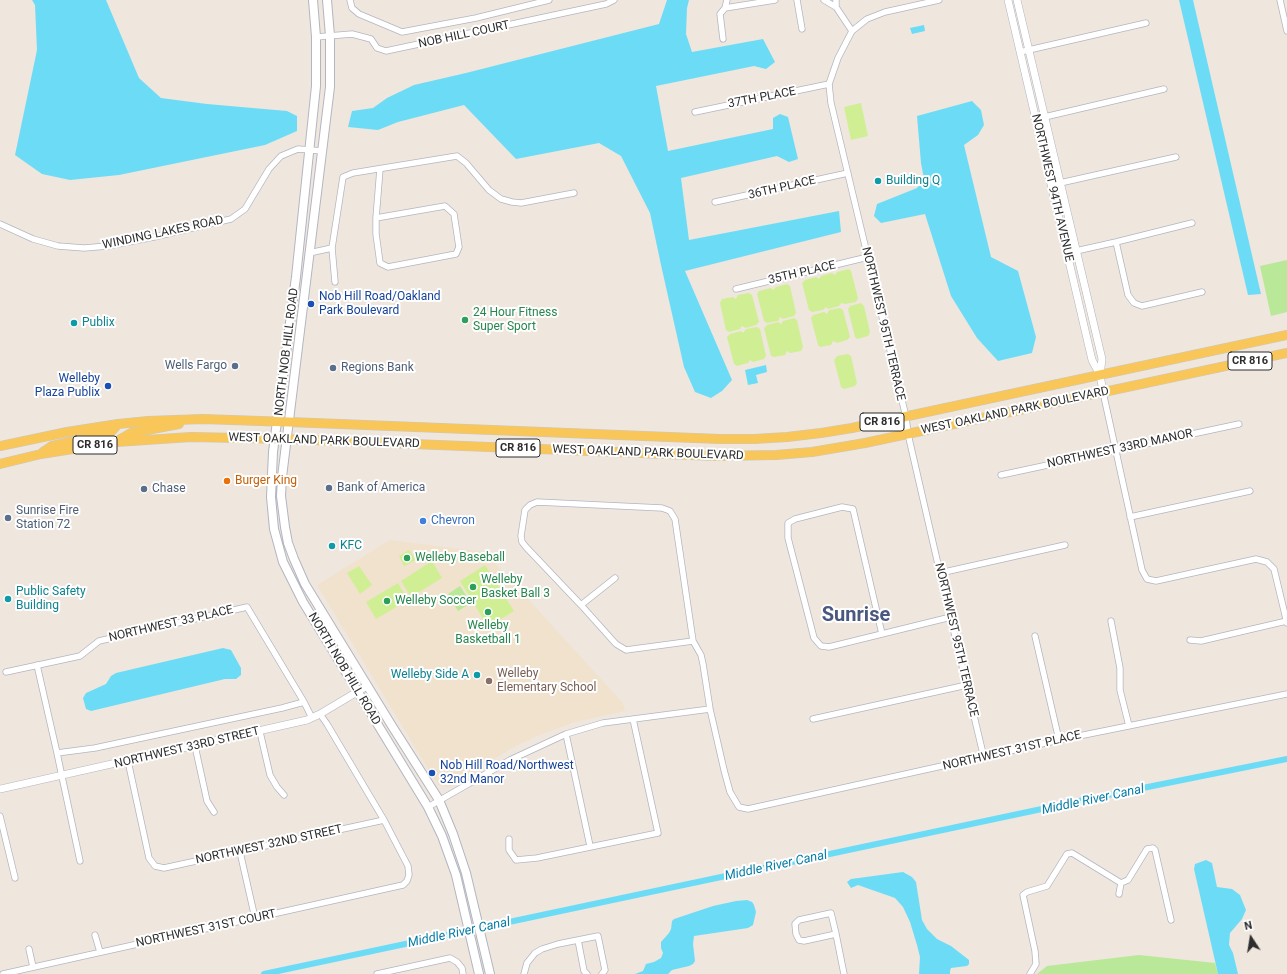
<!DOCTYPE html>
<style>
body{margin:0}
#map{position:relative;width:1287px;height:974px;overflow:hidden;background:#efe6de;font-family:Roboto,sans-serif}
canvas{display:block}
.north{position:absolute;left:1231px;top:918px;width:40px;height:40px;-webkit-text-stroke:3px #fff;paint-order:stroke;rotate:348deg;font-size:11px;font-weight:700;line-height:16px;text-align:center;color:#2d2d2d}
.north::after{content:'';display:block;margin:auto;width:14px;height:18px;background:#2d2d2d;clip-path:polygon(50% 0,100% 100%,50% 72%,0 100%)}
</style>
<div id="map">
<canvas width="1287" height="974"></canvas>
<div class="north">N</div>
</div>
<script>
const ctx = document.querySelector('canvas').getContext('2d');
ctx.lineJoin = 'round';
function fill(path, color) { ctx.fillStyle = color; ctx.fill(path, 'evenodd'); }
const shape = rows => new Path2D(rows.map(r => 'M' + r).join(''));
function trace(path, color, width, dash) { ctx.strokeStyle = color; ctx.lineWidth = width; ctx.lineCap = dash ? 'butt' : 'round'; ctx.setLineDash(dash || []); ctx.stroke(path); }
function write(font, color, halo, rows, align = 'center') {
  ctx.font = font + ' Roboto,sans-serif'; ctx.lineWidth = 4; ctx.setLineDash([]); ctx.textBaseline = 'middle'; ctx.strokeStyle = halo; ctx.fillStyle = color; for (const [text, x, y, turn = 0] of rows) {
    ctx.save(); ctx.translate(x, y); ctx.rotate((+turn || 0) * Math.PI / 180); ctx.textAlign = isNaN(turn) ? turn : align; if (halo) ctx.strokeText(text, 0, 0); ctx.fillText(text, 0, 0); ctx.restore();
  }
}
fill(shape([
 [390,540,485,552,623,703,625,711,575,722,537,736,512,748,448,787,438,785,317,585]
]), '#f1e2cd');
fill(shape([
 [1287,260,1287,312,1271,316,1260,266],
 [460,586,471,603,458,611,448,594],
 [1139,955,1215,963,1218,974,1037,974,1047,966]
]), '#b9e898');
fill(shape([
 [861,103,868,136,851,140,844,107],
 [849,269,851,271,858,298,856,302,845,304,841,303,839,306,828,309,826,307,823,310,812,312,809,310,802,283,805,280,816,277,819,279,821,276,832,273,835,275,837,272],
 [787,284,790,286,796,313,794,316,783,319,780,317,778,321,767,323,764,321,757,294,759,291,771,288,773,290,776,287],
 [749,293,752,295,759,322,756,325,746,328,742,326,740,329,729,332,726,330,720,303,722,299,733,297,736,299,738,295],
 [861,303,864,306,870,332,868,336,857,339,855,337,848,309,850,306],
 [840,308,843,310,850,337,847,340,837,343,833,341,831,345,820,347,818,345,811,318,813,315,824,312,827,314,829,310],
 [794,318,797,320,803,347,801,351,790,353,787,351,785,355,774,357,771,356,764,328,767,325,778,322,781,324,783,321],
 [757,327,760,329,766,356,764,359,753,362,750,360,748,363,737,366,734,364,727,337,730,334,741,331,743,333,746,329],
 [848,354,851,356,857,383,855,386,844,389,841,387,834,360,837,356],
 [409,550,416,560,404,566,399,556],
 [432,561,442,578,411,597,401,581],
 [485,565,514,611,488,627,460,581],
 [359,566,372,585,360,594,347,573],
 [398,583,408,600,376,619,366,602]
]), '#d0ef94');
fill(shape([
 [32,0,106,0,139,78,161,98,207,104,287,111,297,116,297,131,265,145,119,175,70,180,42,174,15,155,37,50,35,5],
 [667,0,689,0,687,8,686,34,692,52,763,39,775,62,766,69,754,66,656,86,668,151,773,129,773,118,780,114,788,117,798,159,789,162,777,156,681,178,689,240,839,211,841,232,685,271,732,380,722,391,711,398,695,392,684,367,661,265,650,213,621,156,599,143,516,159,464,105,398,122,378,130,348,127,352,111,373,108,387,98,414,85,466,73,659,24],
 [1179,0,1193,0,1261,294,1248,295],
 [924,25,925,31,912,34,910,28],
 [972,101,981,110,984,125,978,135,964,145,991,257,1018,271,1036,337,1032,353,998,361,977,338,951,296,925,214,881,223,874,216,877,204,917,188,924,179,921,163,917,116],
 [766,365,767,372,756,375,758,383,748,385,745,370],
 [223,648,231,650,241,668,241,675,236,679,225,679,91,711,86,709,83,698,86,693,106,684,111,676,116,673],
 [1206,860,1212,863,1217,887,1232,889,1240,895,1246,910,1242,919,1230,933,1229,945,1233,953,1238,974,1218,974,1194,869,1195,864],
 [903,872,912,877,916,882,922,920,927,929,937,939,951,946,969,960,969,964,967,966,951,968,950,971,950,974,919,974,920,957,917,945,910,922,903,907,895,898,858,885,851,888,847,882,851,879],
 [747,900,752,902,754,905,756,912,753,925,748,928,694,936,693,944,695,961,693,964,689,966,672,970,668,974,635,974,643,971,646,964,654,962,661,958,663,953,661,948,661,942,669,933,671,929,672,921,674,919,713,906,736,901]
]), '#6cdcf6');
trace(shape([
 [264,974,1103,796,1287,759]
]), '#6cdcf6', 6);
const minor = shape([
 [350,0,352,8,359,14,402,32,476,18,549,0],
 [797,0,802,29],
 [824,0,836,7],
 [836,0,836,7,852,31],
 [939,0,885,12,867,19,852,31,838,58,829,84,831,103,906,417,908,434,940,573,984,758],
 [1280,0,1287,31],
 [725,8,775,0],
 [316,37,352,34,371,39,377,48,386,51,592,7,606,4,614,0],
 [723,39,720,14,725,8,727,0],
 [1020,52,1146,23],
 [695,112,829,84],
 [1036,119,1164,89],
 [1051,185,1176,157],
 [715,202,848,173],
 [376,218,445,206,454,214,459,247,456,254,388,267,380,263,376,234,376,218,380,169],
 [0,224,33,239,58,246,84,248,108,246,154,237,231,219,245,209,269,169,281,156,298,149,323,151],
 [1116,242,1128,295,1134,303,1142,306,1202,292],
 [309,253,332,248],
 [1067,253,1116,242,1192,223],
 [335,282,332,248,343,177,353,173,457,156,466,163,489,190,501,199,512,202,521,203,574,193],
 [736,289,868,257],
 [1103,392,1142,570,1147,579,1156,581,1256,559,1267,562,1274,569,1287,623],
 [1001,475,1239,424],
 [1130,517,1250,491],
 [940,573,1065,545],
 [581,605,615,578],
 [1111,621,1120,668,1120,690,1129,726],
 [882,634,853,509,842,507,795,519,788,523,788,538,814,638,821,646,829,647,951,617],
 [1035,636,1059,740],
 [1190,640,1201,641,1287,621],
 [693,641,626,650,616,644,581,605,526,547,522,542,521,536,525,510,530,505,537,502,662,508,670,511,675,519,693,641,701,655,703,664,710,709,724,770,730,792,739,807,748,809,1059,740,1287,694],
 [37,665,57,753,80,861],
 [6,672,80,656,99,641,247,607,304,702,312,718],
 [813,719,967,685],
 [260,732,270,775,277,787,284,795],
 [566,734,590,846],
 [195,746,207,801,214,812],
 [57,753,95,748,282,708,304,702],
 [128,761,149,858,155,866,164,868,384,820],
 [428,807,510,760,566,734,603,723,710,709],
 [0,816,15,878],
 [509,839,509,850,516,860,537,858,658,833,633,719],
 [240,852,255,918],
 [1119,894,1121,883],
 [836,934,804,941,799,940,796,934,795,924,799,920,831,913,836,934,844,974],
 [95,935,100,952],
 [578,940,584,971,587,974],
 [29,949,33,967],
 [3,974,403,885,407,881,409,875,408,866,384,820,327,724,320,714],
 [377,974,450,958,457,962,462,968,463,974],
 [524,974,527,963,535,953,542,949,558,944,598,936,605,970,602,974],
 [1030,974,1036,964,1035,951,1023,895,1027,892,1047,886,1067,854,1072,853,1121,883,1128,880,1147,849,1153,848,1155,850,1171,920]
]);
const tertiary = shape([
 [1008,0,1092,360,1100,375],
 [1017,0,1102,359,1100,375,1103,392],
 [0,789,307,720,320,714,367,686]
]);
const secondary = shape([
 [313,0,316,37,316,86,296,277,273,452,271,497,274,529,283,562,303,602,428,807,442,836,456,875,479,974],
 [327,0,330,36,330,87,282,477,281,496,285,527,288,543,294,559,305,584,392,726,439,800,453,834,466,873,490,974]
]);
const primary = shape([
 [119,440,131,433,179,424],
 [0,446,67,432,118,424,148,421,203,419,289,422,720,439,754,439,787,437,821,433,852,428,1287,335],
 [43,452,52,446,110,433,118,424],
 [0,464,41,454,116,442,191,437,287,439,716,456,776,455,812,452,865,443,1287,353]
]);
trace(minor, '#b2b6c1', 7);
trace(tertiary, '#b2b6c1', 8);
trace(secondary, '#b2b6c1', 10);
trace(primary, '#c8c8c8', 10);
trace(minor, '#fff', 5.5);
trace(tertiary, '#fff', 7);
trace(secondary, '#fff', 8);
trace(primary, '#f9c759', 9);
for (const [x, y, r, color] of [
 [878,181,4,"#0f9aa8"],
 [311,304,4,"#1a4fb4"],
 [465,320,4,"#2e9e5b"],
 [74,323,4,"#0f9aa8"],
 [235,366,4,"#5c6f8a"],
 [333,368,4,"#5c6f8a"],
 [108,386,4,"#1a4fb4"],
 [227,481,4,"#e8710a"],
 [329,488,4,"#5c6f8a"],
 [144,489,4,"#5c6f8a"],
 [8,518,4,"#5c6f8a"],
 [423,521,4,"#3f7fe0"],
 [332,546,4,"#0f9aa8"],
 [407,558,4,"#2e9e5b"],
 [473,587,4,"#2e9e5b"],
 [8,599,4,"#0f9aa8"],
 [387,601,4,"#2e9e5b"],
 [488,612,4,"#2e9e5b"],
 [477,675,4,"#0f9aa8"],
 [489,681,4,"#8d6e63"],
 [432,773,4,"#1a4fb4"]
]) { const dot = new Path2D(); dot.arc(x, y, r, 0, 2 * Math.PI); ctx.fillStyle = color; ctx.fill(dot); trace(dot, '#fff', 1.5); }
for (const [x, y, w] of [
 [1250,361,44],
 [882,422,44],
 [95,445,44],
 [518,448,44]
]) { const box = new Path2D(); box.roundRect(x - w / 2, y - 9, w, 18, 3); ctx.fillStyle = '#fff'; ctx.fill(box); trace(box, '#2d2d2d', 1); }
write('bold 11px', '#2d2d2d', null, [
 ["CR 816",1250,361],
 ["CR 816",882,422],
 ["CR 816",95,445],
 ["CR 816",518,448]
]);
write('12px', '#2d2d2d', '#fff', [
 ["NOB HILL COURT",464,35,-12],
 ["37TH PLACE",762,98,-11],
 ["36TH PLACE",782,188,-13],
 ["NORTHWEST 94TH AVENUE",1052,188,77],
 ["WINDING LAKES ROAD",163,233,-12],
 ["35TH PLACE",802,273,-13],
 ["NORTHWEST 95TH TERRACE",883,324,77],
 ["NORTH NOB HILL ROAD",287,352,-83],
 ["WEST OAKLAND PARK BOULEVARD",1015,411,-12],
 ["WEST OAKLAND PARK BOULEVARD",324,441,2],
 ["NORTHWEST 33RD MANOR",1120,449,-12],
 ["WEST OAKLAND PARK BOULEVARD",648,453,2],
 ["NORTHWEST 33 PLACE",171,624,-13],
 ["NORTHWEST 95TH TERRACE",956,640,77],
 ["NORTH NOB HILL ROAD",344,669,59],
 ["NORTHWEST 33RD STREET",187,748,-13],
 ["NORTHWEST 31ST PLACE",1012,751,-13],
 ["NORTHWEST 32ND STREET",269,845,-12],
 ["NORTHWEST 31ST COURT",206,929,-12]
]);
write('12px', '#0d838f', '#fff', [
 ["Building Q",886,181],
 ["Publix",82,323],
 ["KFC",340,546],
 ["Public Safety",16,592],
 ["Building",16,606],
 ["Welleby Side A",469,675,"right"]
], 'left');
write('12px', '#164399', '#fff', [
 ["Nob Hill Road/Oakland",319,297],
 ["Park Boulevard",319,311],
 ["Welleby",100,379,"right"],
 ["Plaza Publix",100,393,"right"],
 ["Nob Hill Road/Northwest",440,766],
 ["32nd Manor",440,780]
], 'left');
write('12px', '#27864d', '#fff', [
 ["24 Hour Fitness",473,313],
 ["Super Sport",473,327],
 ["Welleby Baseball",415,558],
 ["Welleby",481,580],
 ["Basket Ball 3",481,594],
 ["Welleby Soccer",395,601],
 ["Welleby",488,626,"center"],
 ["Basketball 1",488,640,"center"]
], 'left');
write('12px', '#4e5e75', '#fff', [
 ["Wells Fargo",227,366,"right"],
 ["Regions Bank",341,368],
 ["Bank of America",337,488],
 ["Chase",152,489],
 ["Sunrise Fire",16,511],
 ["Station 72",16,525]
], 'left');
write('12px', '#c56008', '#fff', [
 ["Burger King",235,481]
], 'left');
write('12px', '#366cbe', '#fff', [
 ["Chevron",431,521]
], 'left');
write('12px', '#785e54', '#fff', [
 ["Welleby",497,674],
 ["Elementary School",497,688]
], 'left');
write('italic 13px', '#067ca7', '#fff', [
 ["Middle River Canal",1093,800,-12],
 ["Middle River Canal",776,866,-12],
 ["Middle River Canal",459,933,-12]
]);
write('bold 20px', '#4a5881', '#fff', [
 ["Sunrise",856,616]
]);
</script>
